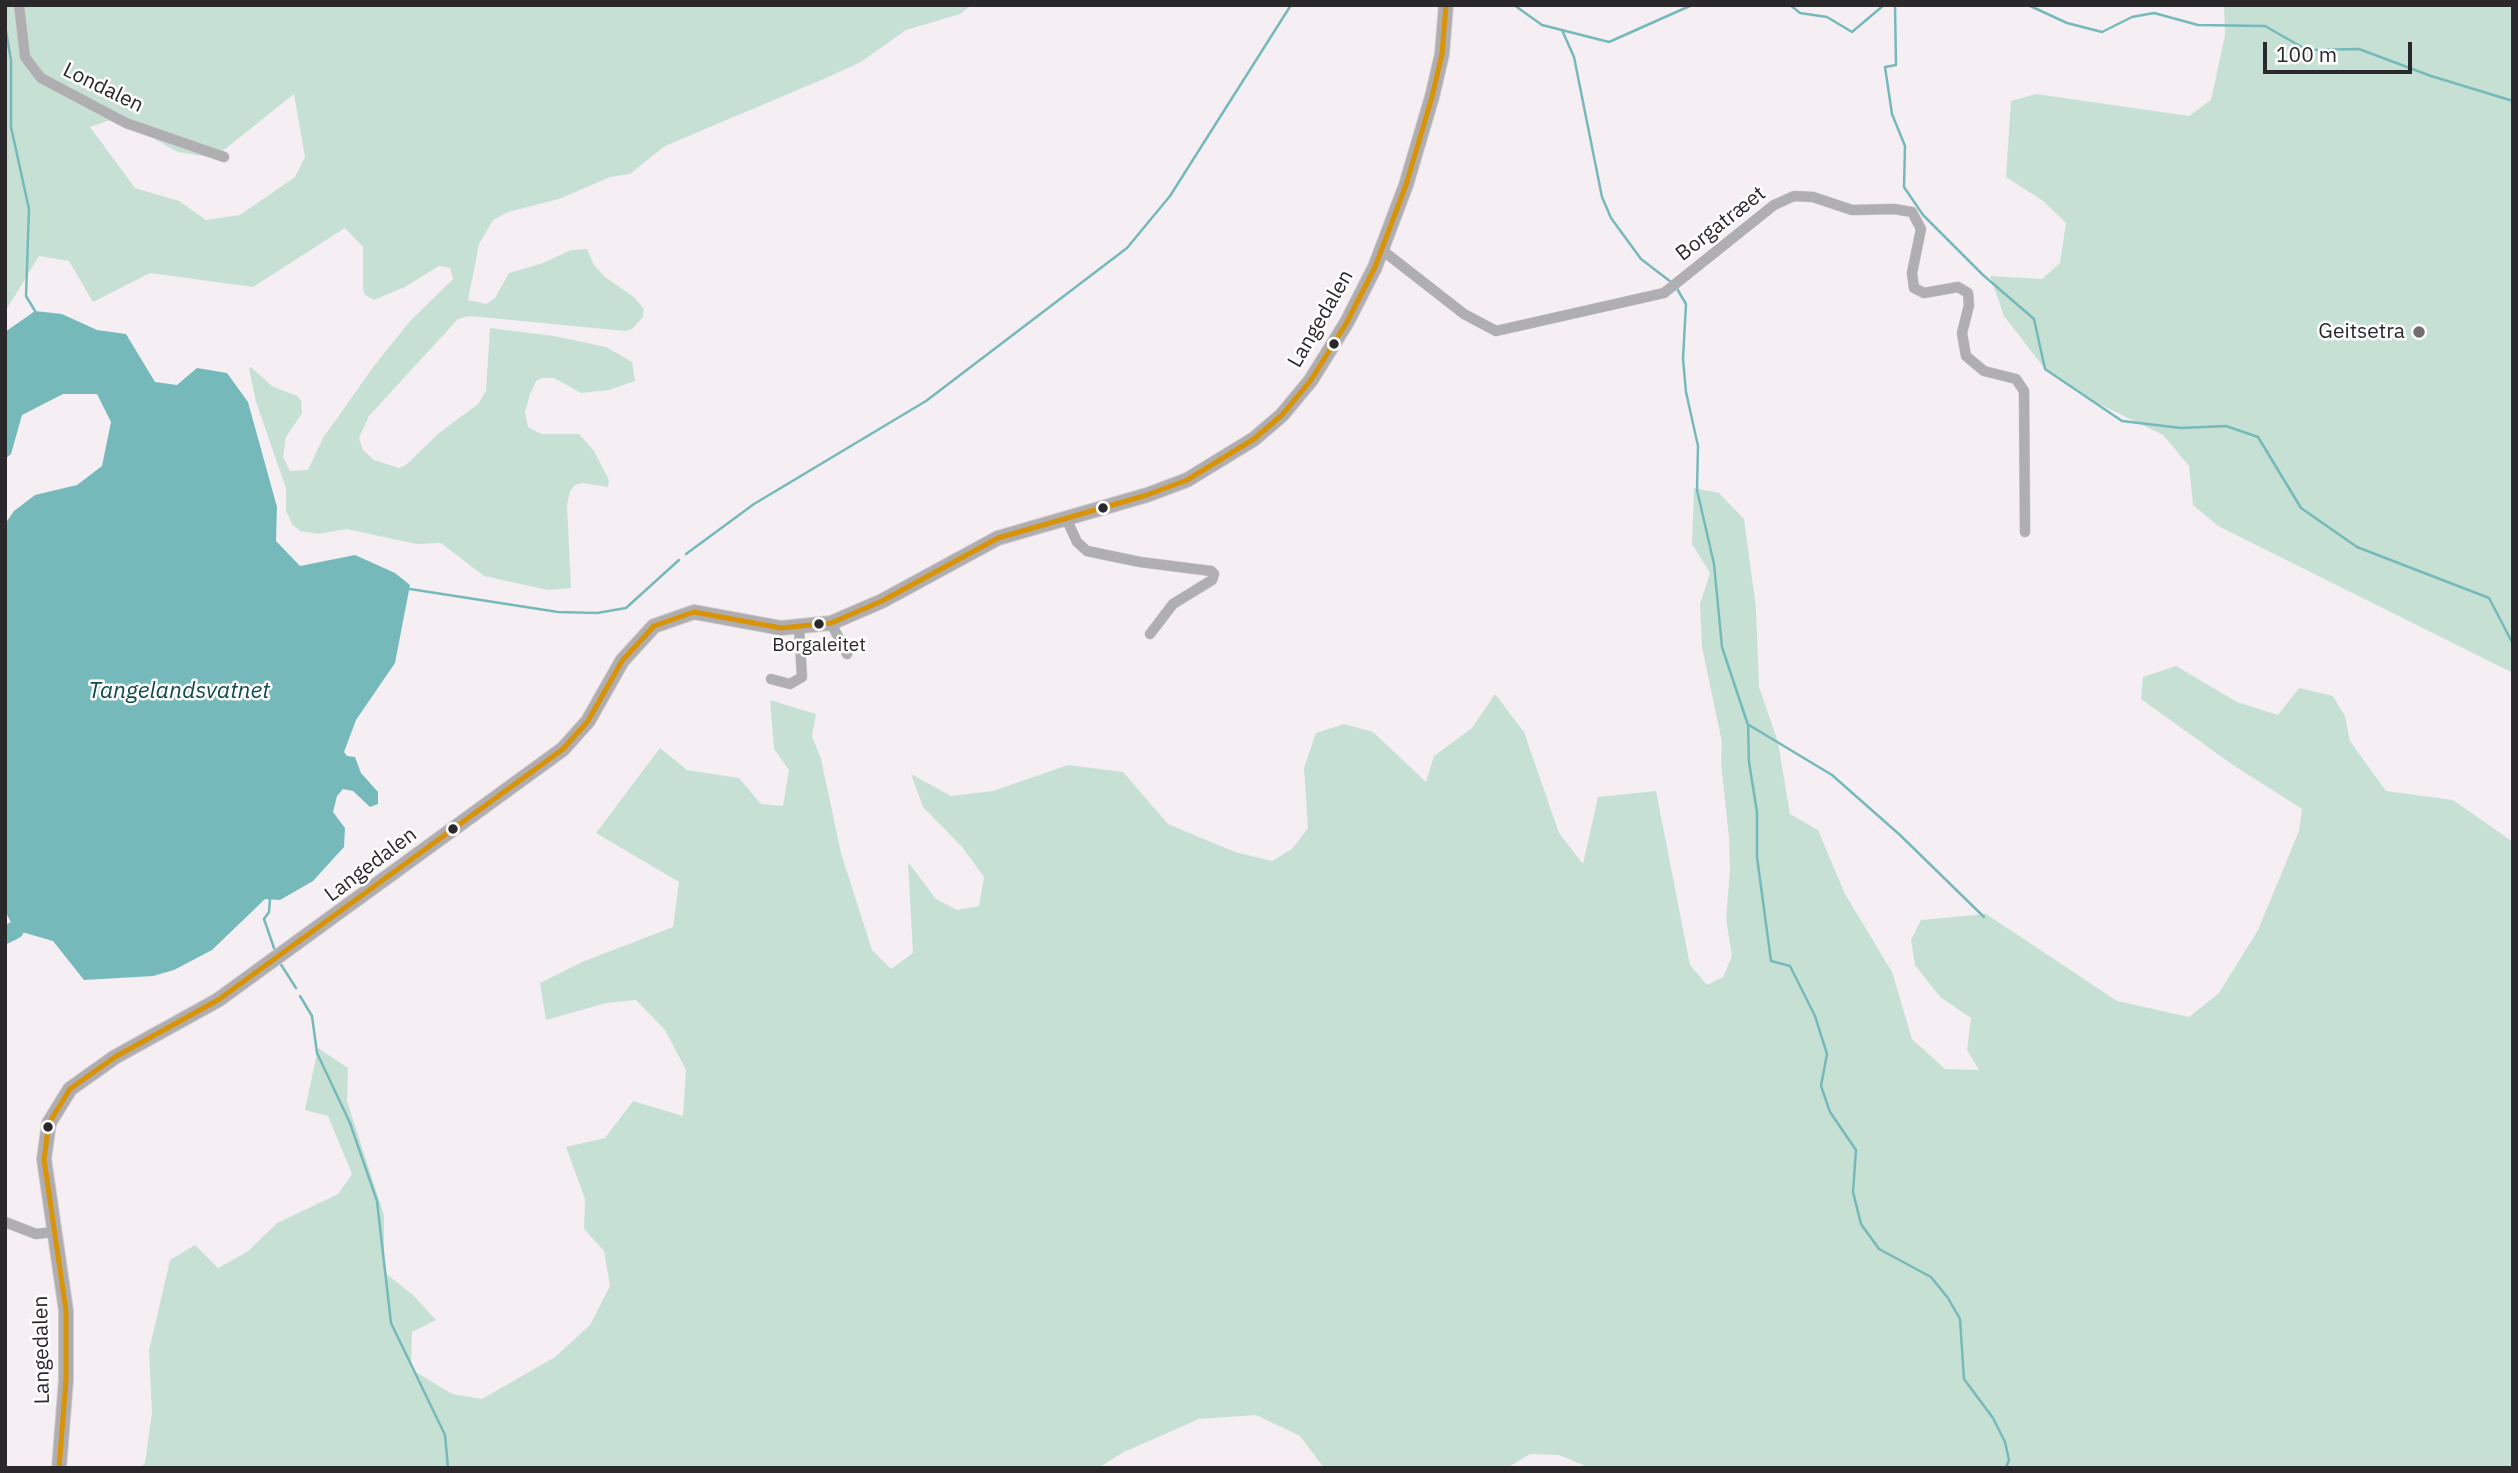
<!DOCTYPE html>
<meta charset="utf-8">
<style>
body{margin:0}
#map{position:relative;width:2518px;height:1473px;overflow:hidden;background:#f5eff4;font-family:"IBM Plex Sans",sans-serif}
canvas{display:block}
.frame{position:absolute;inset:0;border:7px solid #2b282b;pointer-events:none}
.scale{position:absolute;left:2263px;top:42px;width:149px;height:32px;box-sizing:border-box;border:4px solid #2b282b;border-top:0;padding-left:9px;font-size:21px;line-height:24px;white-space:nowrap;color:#2b282b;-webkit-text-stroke:5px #fff;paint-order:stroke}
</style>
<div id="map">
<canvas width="2518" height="1473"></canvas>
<div class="frame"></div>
<div class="scale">100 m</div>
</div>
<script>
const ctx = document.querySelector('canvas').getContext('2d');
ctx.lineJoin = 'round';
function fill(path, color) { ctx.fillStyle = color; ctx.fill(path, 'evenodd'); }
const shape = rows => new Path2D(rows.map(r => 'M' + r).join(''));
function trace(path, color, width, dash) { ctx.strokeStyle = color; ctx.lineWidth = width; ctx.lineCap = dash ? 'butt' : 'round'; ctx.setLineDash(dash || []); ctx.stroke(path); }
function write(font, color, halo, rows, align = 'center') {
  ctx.font = font + ' "IBM Plex Sans",sans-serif'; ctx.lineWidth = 5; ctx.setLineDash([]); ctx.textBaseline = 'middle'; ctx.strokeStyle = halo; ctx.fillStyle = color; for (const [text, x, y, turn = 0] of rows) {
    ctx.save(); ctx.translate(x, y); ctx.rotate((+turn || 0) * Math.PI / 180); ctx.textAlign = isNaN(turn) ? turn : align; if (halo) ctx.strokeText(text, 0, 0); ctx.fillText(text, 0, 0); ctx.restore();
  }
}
fill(shape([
 [5,5,972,5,960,14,906,30,861,62,826,78,665,146,630,174,610,177,559,199,508,212,493,220,479,244,468,300,486,304,495,298,509,273,543,263,571,250,587,249,594,265,605,277,634,297,644,309,643,317,632,329,625,331,470,316,458,319,369,416,359,438,363,450,374,460,399,468,406,465,439,433,478,404,486,391,490,328,554,336,606,347,632,362,635,381,609,390,581,393,554,378,542,378,536,381,530,394,525,413,528,427,541,434,579,434,594,451,609,480,608,487,583,483,575,485,570,491,567,505,571,588,548,590,484,576,441,543,417,544,346,529,318,534,300,531,292,524,286,511,286,488,256,402,249,368,251,367,272,386,297,396,301,400,302,413,286,437,283,457,290,471,308,470,323,438,374,366,411,320,453,279,450,268,439,266,405,287,374,300,365,295,363,289,363,247,345,228,253,287,150,273,93,302,69,261,39,256,5,312],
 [294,94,305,157,295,177,240,215,206,220,179,201,135,188,90,127,116,118,178,152,214,158],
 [2224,5,2513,5,2513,673,2218,526,2193,505,2189,466,2163,435,2089,399,2045,369,2004,316,1990,276,2042,279,2060,263,2066,223,2043,201,2006,177,2011,101,2036,94,2189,116,2211,100,2225,35],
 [1694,488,1719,493,1744,519,1756,608,1759,687,1778,742,1790,814,1818,830,1845,894,1892,972,1912,1039,1945,1069,1979,1070,1967,1050,1971,1018,1940,997,1915,965,1911,940,1921,920,1986,914,2117,1001,2189,1017,2219,993,2258,930,2299,831,2302,809,2233,765,2141,699,2143,677,2176,666,2237,702,2278,715,2299,688,2333,696,2345,716,2350,741,2386,791,2453,800,2513,842,2513,1468,1590,1468,1559,1455,1530,1454,1507,1468,1324,1468,1300,1436,1256,1415,1199,1419,1124,1452,1098,1468,139,1468,145,1463,152,1413,149,1351,170,1260,195,1245,218,1268,247,1252,277,1223,338,1194,352,1174,328,1116,305,1110,318,1048,348,1068,347,1101,384,1215,384,1272,413,1295,436,1320,412,1332,411,1369,452,1394,482,1399,555,1357,590,1325,610,1286,604,1251,584,1229,585,1199,566,1147,605,1138,633,1101,683,1116,686,1070,665,1030,636,1000,606,1003,546,1020,540,983,582,962,673,927,679,882,596,833,660,748,687,770,739,778,761,804,783,806,789,770,774,749,770,700,816,714,812,736,821,759,841,853,872,950,891,969,913,953,908,862,936,899,957,910,979,906,984,877,962,847,923,807,911,774,951,796,993,791,1068,765,1123,772,1168,824,1235,852,1272,861,1292,849,1308,828,1304,768,1316,733,1344,724,1373,732,1426,782,1434,756,1472,728,1495,694,1524,732,1559,833,1583,864,1598,797,1656,791,1690,965,1707,985,1723,977,1732,956,1726,919,1730,869,1729,838,1721,762,1722,742,1702,647,1700,604,1710,573,1692,544]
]), '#c6e1d4');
fill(shape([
 [35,311,62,314,97,330,126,334,155,382,177,385,197,368,227,373,248,402,277,507,276,541,300,566,355,555,395,573,410,585,395,663,356,720,344,752,347,756,355,757,361,773,378,792,378,804,370,807,353,791,343,789,337,796,333,812,345,828,344,847,313,881,280,900,265,899,212,950,174,970,153,976,84,980,53,941,15,930,5,911,5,524,14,511,35,495,77,485,102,466,111,422,97,394,63,394,22,415,11,454,5,459,5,332]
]), '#76b9bb');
trace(shape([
 [1514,5,1542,25,1609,42,1692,5],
 [1790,5,1800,13,1827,17,1852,32,1884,5],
 [1895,5,1896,65,1885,67,1892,114,1905,146,1904,187,1923,215,1983,275,2034,319,2045,369,2122,421,2181,428,2226,426,2258,437,2301,508,2357,547,2489,598,2513,644],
 [2028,5,2067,23,2102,32,2132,17,2154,13,2198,25,2265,26,2307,50,2359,49,2431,76,2513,101],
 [5,26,11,60,11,127,29,209,26,296,35,311],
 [1562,30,1574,57,1602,197,1611,218,1641,259,1671,282],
 [1676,287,1686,304,1683,359,1686,392,1698,446,1697,490,1714,564,1722,647,1748,725,1749,762,1757,812,1757,857,1771,961,1790,966,1815,1016,1827,1054,1821,1086,1830,1112,1856,1150,1853,1192,1861,1224,1879,1249,1931,1277,1948,1298,1960,1319,1964,1379,1993,1418,2005,1442,2009,1460,2006,1468],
 [686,554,754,504,926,401,1127,248,1170,196,1291,5],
 [410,589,558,612,597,613,626,608,679,560],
 [1749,725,1832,775,1900,835,1984,917],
 [270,899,269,912,264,919,275,951],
 [280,963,296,988],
 [300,996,312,1016,317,1053,350,1123,377,1201,391,1323,445,1435,448,1468]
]), '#76b9bb', 2.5);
trace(shape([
 [5,935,15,930]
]), '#76b9bb', 18);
const street = shape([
 [19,5,25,57,41,78,126,123,224,157],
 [1382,250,1464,314,1496,331,1664,293,1774,205,1794,196,1813,197,1852,210,1894,209,1912,212,1921,229,1912,273,1914,288,1924,293,1958,287,1968,293,1969,305,1962,333,1966,356,1984,371,2016,379,2024,391,2025,532],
 [1066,518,1077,542,1087,551,1140,562,1211,571,1214,574,1212,580,1173,604,1150,634],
 [831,623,847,654],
 [771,679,790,684,802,677,799,628],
 [5,1222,36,1234,54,1232]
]);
const secondary = shape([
 [59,1468,66,1380,66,1311,44,1159,49,1123,70,1089,115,1057,218,1000,563,749,588,721,622,661,654,626,694,612,781,628,831,623,882,601,998,538,1147,495,1187,480,1254,439,1282,415,1311,380,1347,322,1375,267,1406,185,1432,97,1442,54,1446,5]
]);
trace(street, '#d0cccf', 11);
trace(secondary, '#d0cccf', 16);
trace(street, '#afaeb0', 10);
trace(secondary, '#afadb0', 14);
trace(shape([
 [59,1468,66,1380,66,1311,44,1159,49,1123,70,1089,115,1057,218,1000,563,749,588,721,622,661,654,626,694,612,781,628,831,623,882,601,998,538,1147,495,1187,480,1254,439,1282,415,1311,380,1347,322,1375,267,1406,185,1432,97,1442,54,1446,5]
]), '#d89306', 5);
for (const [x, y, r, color] of [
 [2419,332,7,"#726e71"],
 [1334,344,6,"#2b282b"],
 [1103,508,6,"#2b282b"],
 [819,624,6,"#2b282b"],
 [453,829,6,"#2b282b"],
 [48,1127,6,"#2b282b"]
]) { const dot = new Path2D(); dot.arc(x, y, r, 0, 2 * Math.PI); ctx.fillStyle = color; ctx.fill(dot); trace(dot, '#fff', 2.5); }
write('19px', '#2b282b', '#fff', [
 ["Borgaleitet",819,646]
]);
write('21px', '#2b282b', '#fff', [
 ["Londalen",103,88,26],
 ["Borgatræet",1721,224,-38],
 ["Langedalen",1321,319,-60],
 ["Langedalen",371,865,-37],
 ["Langedalen",42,1350,-91]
]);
write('21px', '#2b282b', '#fff', [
 ["Geitsetra",2405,332]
], 'right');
write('italic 23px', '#104b4b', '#fff', [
 ["Tangelandsvatnet",179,691]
]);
</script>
